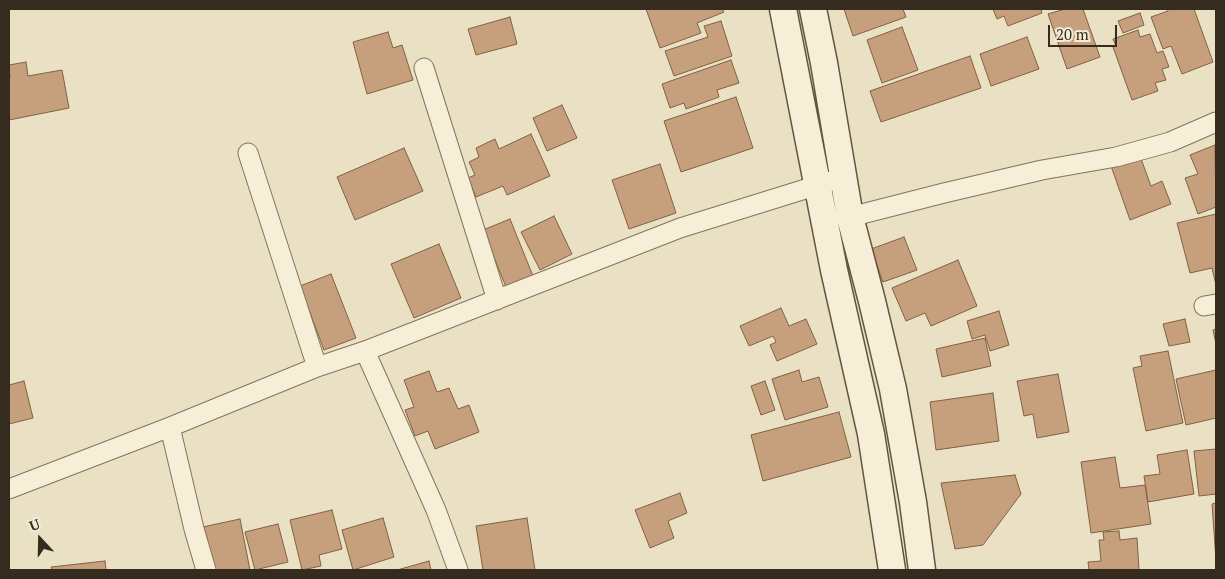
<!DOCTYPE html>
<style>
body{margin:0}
#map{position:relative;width:1225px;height:579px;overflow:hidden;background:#eae1c4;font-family:"PT Serif",serif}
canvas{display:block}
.frame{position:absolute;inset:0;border:10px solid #352b1f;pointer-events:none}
.north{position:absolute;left:15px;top:514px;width:50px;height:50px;-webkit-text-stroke:4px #f3ebd3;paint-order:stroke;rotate:339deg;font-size:14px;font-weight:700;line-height:20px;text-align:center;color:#352b1f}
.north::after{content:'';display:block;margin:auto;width:18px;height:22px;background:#352b1f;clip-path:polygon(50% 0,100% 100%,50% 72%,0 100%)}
.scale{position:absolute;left:1048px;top:25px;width:69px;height:22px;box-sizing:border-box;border:2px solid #352b1f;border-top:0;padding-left:6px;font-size:15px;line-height:18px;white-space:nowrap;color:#352b1f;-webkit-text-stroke:4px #f3ebd3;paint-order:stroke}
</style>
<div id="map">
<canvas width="1225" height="579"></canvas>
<div class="frame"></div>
<div class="north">U</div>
<div class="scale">20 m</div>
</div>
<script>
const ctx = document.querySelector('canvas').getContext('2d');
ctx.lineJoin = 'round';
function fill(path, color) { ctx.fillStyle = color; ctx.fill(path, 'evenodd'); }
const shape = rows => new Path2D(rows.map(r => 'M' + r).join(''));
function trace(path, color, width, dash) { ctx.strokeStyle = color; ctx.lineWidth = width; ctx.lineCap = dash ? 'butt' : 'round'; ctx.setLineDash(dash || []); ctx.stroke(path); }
const building = shape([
 [646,9,722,9,724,12,697,23,701,33,660,48,646,9],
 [844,9,903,9,906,17,853,36,844,9],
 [993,9,1041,9,1042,13,1008,26,1004,16,997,19,993,9],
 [1065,9,1083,9,1100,57,1067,69,1048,14,1065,9],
 [1167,9,1194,9,1213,62,1182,74,1171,46,1163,49,1151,17,1168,11,1167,9],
 [1140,13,1144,25,1123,33,1118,21,1140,13],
 [510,17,517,44,476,55,468,29,510,17],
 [721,21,732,56,674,76,665,51,708,37,704,26,721,21],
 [902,27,918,70,882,83,867,40,902,27],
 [1138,30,1140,37,1150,34,1157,53,1163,51,1169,67,1162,69,1166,80,1155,83,1158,91,1132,100,1113,47,1116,46,1113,39,1138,30],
 [388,32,393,48,402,45,413,80,367,94,353,42,388,32],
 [1027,37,1039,69,991,86,980,54,1027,37],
 [970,56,981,88,881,122,870,91,970,56],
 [731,60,739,83,717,90,719,97,686,109,684,103,670,108,662,84,731,60],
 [26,62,28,76,62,70,69,108,9,120,9,78,10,78,9,65,26,62],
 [736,97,753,148,681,172,664,121,736,97],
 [562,105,577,138,547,151,533,118,562,105],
 [531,134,550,176,507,195,503,186,476,197,468,178,475,175,469,162,479,157,476,148,495,139,499,149,531,134],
 [1215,145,1216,207,1198,214,1185,178,1198,174,1190,155,1215,145],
 [404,148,423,191,355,220,337,177,404,148],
 [1140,156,1151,186,1162,181,1171,204,1130,220,1111,166,1140,156],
 [660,164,676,213,629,229,612,180,660,164],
 [1216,214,1216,285,1212,268,1190,273,1177,223,1216,214],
 [554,216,572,254,540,270,521,232,554,216],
 [510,219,533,276,506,287,483,230,510,219],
 [904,237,917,270,883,282,871,249,904,237],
 [439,244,461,298,414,318,391,264,439,244],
 [958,260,977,306,931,326,925,313,906,321,892,288,958,260],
 [331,274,356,338,324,350,300,286,331,274],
 [781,308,789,326,806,319,817,344,777,361,770,345,776,342,773,336,749,346,740,326,781,308],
 [999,311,1009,345,990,351,985,335,972,339,967,321,999,311],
 [1185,319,1190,342,1169,346,1163,324,1185,319],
 [1216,329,1216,344,1213,330,1216,329],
 [985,338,991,366,942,377,936,349,985,338],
 [1168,351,1183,423,1146,431,1133,368,1142,366,1140,356,1168,351],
 [799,370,802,382,819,377,828,407,785,420,772,379,799,370],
 [1216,370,1216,418,1186,425,1176,379,1216,370],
 [429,371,437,392,449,388,458,409,469,405,479,432,435,449,428,431,415,436,405,410,414,407,404,380,429,371],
 [1058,374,1069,432,1037,438,1033,414,1024,416,1017,381,1058,374],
 [24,381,33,418,9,424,9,385,24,381],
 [765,381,775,410,761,415,751,386,765,381],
 [993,393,999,441,936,450,930,402,993,393],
 [839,412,851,457,763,481,751,435,839,412],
 [1216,449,1216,494,1199,496,1194,451,1216,449],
 [1187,450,1194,494,1148,502,1144,476,1160,474,1157,455,1187,450],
 [1115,457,1120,488,1145,485,1151,524,1091,533,1081,462,1115,457],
 [1015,475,1021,494,983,545,955,549,941,483,1015,475],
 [680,493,687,513,668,521,674,538,650,548,635,510,680,493],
 [1216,503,1216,560,1212,504,1216,503],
 [332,510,342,549,319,555,321,566,302,570,290,520,332,510],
 [383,518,394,557,353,570,342,530,383,518],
 [527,518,535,570,483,570,476,526,527,518],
 [240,519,250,570,215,570,198,528,240,519],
 [278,524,288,562,255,570,245,532,278,524],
 [1119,531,1120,540,1137,538,1139,570,1089,570,1088,562,1101,561,1099,540,1104,540,1103,532,1119,531],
 [105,561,106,570,52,570,51,567,105,561],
 [429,561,431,570,397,570,429,561]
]);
fill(building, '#c6a07c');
trace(building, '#816043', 1);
const street = shape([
 [424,68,497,300],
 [248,153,317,367],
 [850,217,944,193,1042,170,1116,157,1170,142,1216,122],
 [1204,306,1216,304],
 [365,351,436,510,458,570],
 [170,427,194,529,206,570],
 [9,489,170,427,317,367,365,351,680,228,844,177]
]);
const secondary = shape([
 [783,9,834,270,871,434,892,570],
 [813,9,824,63,850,217,872,301,893,389,913,502,922,570]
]);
trace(street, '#84735c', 21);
trace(secondary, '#65553f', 29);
trace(street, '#f6eed6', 19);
trace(secondary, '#f6eed6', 26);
</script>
